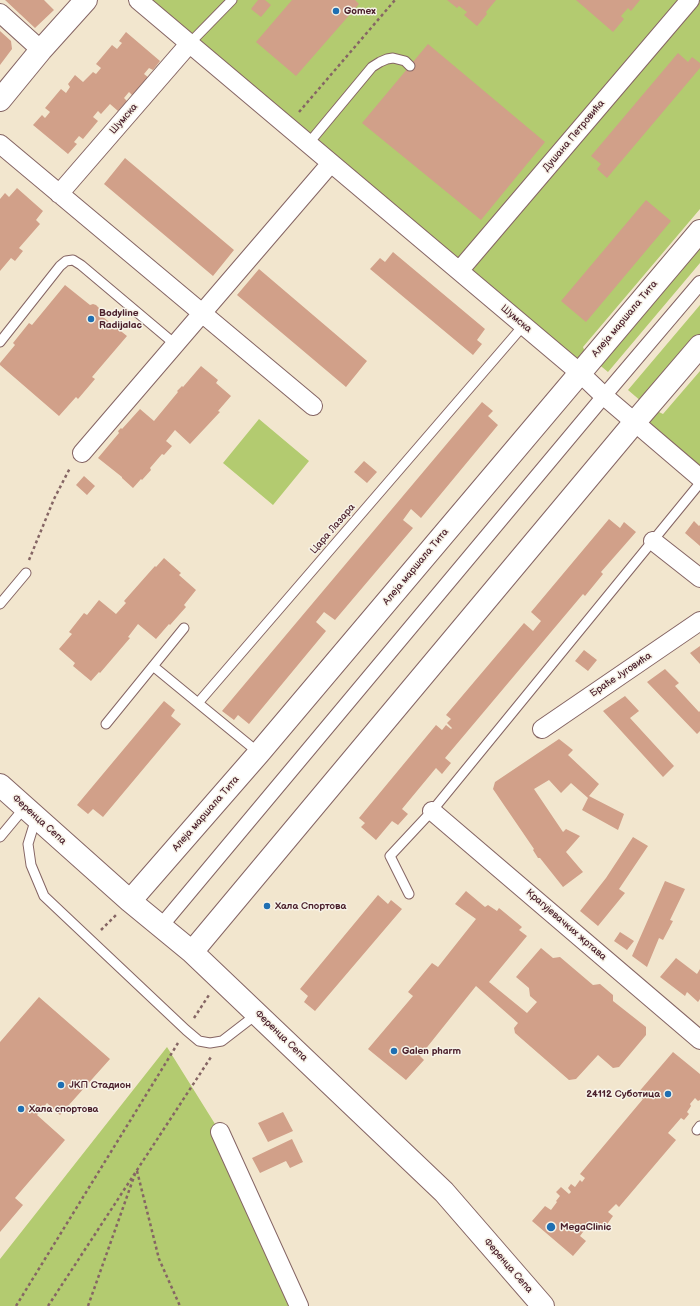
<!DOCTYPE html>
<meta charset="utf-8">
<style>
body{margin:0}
canvas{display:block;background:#f2e6ce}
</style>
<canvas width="700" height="1306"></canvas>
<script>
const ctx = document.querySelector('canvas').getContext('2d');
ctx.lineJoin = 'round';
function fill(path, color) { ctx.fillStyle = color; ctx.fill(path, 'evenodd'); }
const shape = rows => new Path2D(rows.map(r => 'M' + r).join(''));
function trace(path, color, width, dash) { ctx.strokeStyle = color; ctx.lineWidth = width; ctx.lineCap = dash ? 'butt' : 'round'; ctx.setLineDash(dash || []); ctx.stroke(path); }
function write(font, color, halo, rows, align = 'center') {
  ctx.font = font + ' "Balsamiq Sans",sans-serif'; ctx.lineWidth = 3; ctx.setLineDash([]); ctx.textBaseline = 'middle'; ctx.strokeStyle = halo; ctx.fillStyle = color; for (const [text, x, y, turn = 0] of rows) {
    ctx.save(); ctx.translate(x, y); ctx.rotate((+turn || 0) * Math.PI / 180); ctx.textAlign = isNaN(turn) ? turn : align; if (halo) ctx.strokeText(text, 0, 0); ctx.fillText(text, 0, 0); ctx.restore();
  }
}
fill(shape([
 [147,0,700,0,700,209,583,347,587,357,581,364],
 [700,239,700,263,608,372,596,362],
 [700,305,700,335,642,402,628,390],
 [700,371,700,470,642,421,651,408,663,414],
 [259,419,309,461,273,505,223,463],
 [167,1047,220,1132,301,1306,0,1306,0,1259]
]), '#b3cb70');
fill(shape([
 [5,0,44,0,54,10,35,28],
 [258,0,265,0,271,5,261,17,251,9],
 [292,0,355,0,359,4,296,76,256,42],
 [447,0,496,0,486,12,487,14,477,26,464,15,467,12,459,6,457,8],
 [576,0,640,0,631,11,628,8,621,16,624,19,613,32],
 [0,31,11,41,12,49,0,65],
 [126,32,160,61,153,70,149,68,144,74,149,78,133,96,129,92,124,98,127,101,118,111,110,104,101,114,98,111,93,117,98,121,83,139,79,136,74,142,77,144,68,154,33,125,42,115,45,118,50,112,45,108,61,89,66,93,70,87,68,84,75,75,83,82,93,72,96,74,101,68,96,64,112,45,117,49,122,43,119,41],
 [428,44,545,142,481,220,362,123],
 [678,53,688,62,692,57,700,63,700,68,607,178,597,169,601,164,591,156],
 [125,158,234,250,213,276,104,184],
 [17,188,43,211,36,220,40,224,19,248,23,251,15,261,11,258,0,271,0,199,5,193,9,197],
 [646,200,671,221,586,322,561,301],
 [393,252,485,329,477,340,482,344,473,355,370,269,380,258,385,262],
 [259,269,367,361,346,387,237,295],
 [65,285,90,305,93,304,96,305,102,311,103,317,127,336,92,377,95,379,78,399,76,397,59,416,0,365,0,363,15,345,13,343,29,323,32,325],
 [201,366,218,380,216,383,231,396,218,411,220,412,190,444,175,430,166,441,172,446,164,455,162,454,150,468,151,470,142,480,141,479,133,488,122,478,122,477,98,458,119,433,118,431,121,428,122,429,140,409,154,421,178,392,177,391,182,386,183,387],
 [482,402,493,411,488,416,498,425,421,518,411,509,403,520,413,528,335,620,324,612,316,622,326,631,249,724,238,715,234,720,222,711],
 [364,461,377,472,367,483,354,472],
 [84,476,95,486,87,495,76,485],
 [609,519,620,528,624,522,636,532,601,572,603,574,585,596,583,594,445,758,451,763,442,774,436,768,402,809,408,814,398,825,392,821,376,840,361,827,365,823,359,818,436,725,442,730,446,725,451,729,452,728,447,723,451,719,446,715,524,623,533,631,541,621,531,612],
 [694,521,699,526,700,525,700,546,685,533],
 [164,558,181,573,179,575,196,590,184,605,186,607,170,625,169,624,156,639,138,624,128,637,130,638,100,673,99,672,91,681,73,666,75,663,59,649,72,634,69,632,84,613,87,615,99,600,116,614,126,603,124,601,155,566,156,567],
 [700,646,700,664,690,653],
 [584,650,597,660,588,671,575,661],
 [665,669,679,683,675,686,699,712,700,711,700,731,697,734,647,682],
 [625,696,639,711,630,718,674,766,663,777,603,711],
 [164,701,175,710,171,716,181,724,103,817,93,809,88,814,77,805],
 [559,739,573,750,568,755,599,784,589,796,624,814,618,830,582,810,588,798,571,783,561,793,549,780,534,789,563,832,566,829,580,836,566,852,583,872,563,887,540,858,538,858,533,850,534,849,493,789,495,782],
 [633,837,648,846,619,889,625,893,598,926,580,911,606,878],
 [665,881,685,889,670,920,673,921,663,940,659,938,647,967,632,956],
 [466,891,485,907,488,905,497,911,499,908,522,927,519,930,527,936,489,982,527,1013,537,1002,530,996,529,988,516,977,541,948,553,958,560,957,593,985,600,984,613,995,613,1001,646,1027,646,1035,619,1067,613,1068,598,1055,576,1079,569,1080,515,1033,514,1028,518,1023,476,986,420,1056,424,1060,406,1080,368,1049,413,996,408,992,432,963,438,967,476,919,455,904],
 [378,895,388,904,391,900,402,909,315,1011,304,1002,308,996,300,989],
 [620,932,634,941,627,950,614,941],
 [676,958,697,974,700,969,700,999,698,1002,687,992,685,996,660,977],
 [39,997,110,1059,60,1115,47,1103,37,1115,65,1140,15,1198,23,1205,0,1232,0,1042],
 [673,1052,700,1074,700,1100,698,1101,695,1098,690,1104,691,1106,687,1112,689,1114,684,1120,681,1118,668,1133,676,1140,619,1207,616,1204,608,1212,613,1216,605,1227,600,1223,597,1227,594,1224,588,1230,586,1228,580,1236,586,1241,573,1256,532,1221,545,1206,551,1210,557,1202,556,1201,560,1196,556,1192,561,1187,569,1194,571,1192,568,1188,571,1184,575,1187,580,1180,582,1182,585,1178,580,1174,643,1099,637,1094],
 [283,1112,293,1131,268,1142,258,1123],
 [292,1139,303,1162,290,1168,286,1161,260,1173,252,1158]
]), '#d1a089');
const service = shape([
 [189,44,232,0],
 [308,144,372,67,380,62,387,59,393,58,405,61,410,66],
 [0,342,60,266,66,261,73,260,81,265,176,345],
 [0,604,26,573],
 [153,666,198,703,523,326],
 [198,703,259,753],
 [106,724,184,628],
 [36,818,28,844,31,865,44,896,186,1030,199,1041,210,1043,222,1041,257,1014],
 [0,837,25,807],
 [409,894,390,856,432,811,700,483],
 [697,1130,700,1126]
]);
const pedestrian = shape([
 [161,926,604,396,700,283]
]);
const minor = shape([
 [138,0,580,373,604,396,700,478],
 [0,13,41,50],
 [0,144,313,406],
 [59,194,189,44],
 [459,271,690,0],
 [82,453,331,163],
 [653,541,700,578],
 [542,729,700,621],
 [432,811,700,1040],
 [220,1132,299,1306]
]);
const tertiary = shape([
 [0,100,41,50,86,0],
 [0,785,130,901,192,952,444,1192,543,1306],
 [130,901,259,753,700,231],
 [192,952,634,423,700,346]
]);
trace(service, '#856564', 11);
trace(pedestrian, '#856564', 16);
trace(minor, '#856564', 20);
trace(tertiary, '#856564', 24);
trace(shape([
 [299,112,395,0],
 [29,560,54,499,70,468],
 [101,930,116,915],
 [194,1018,209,995],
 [137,1171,159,1259,180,1306],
 [16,1306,178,1043],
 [48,1306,211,1057],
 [88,1306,135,1174]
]), '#856564', 2.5, [3, 3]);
trace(service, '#fff', 9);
trace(pedestrian, '#fff', 14);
trace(minor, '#fff', 18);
trace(tertiary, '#fff', 22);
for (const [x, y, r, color] of [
 [336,11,4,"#1f6fb2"],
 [91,319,4,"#1f6fb2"],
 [267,906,4,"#1f6fb2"],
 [394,1051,4,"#1f6fb2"],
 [61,1085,4,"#1f6fb2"],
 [668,1094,4,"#1f6fb2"],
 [21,1109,4,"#1f6fb2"],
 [551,1227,5,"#1f6fb2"]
]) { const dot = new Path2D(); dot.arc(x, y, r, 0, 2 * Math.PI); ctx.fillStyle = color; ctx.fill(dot); trace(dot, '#f7f3e8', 1.5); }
write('bold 10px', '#4a1f2b', '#f7f3e8', [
 ["Gomex",344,11],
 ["Bodyline",99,313],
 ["Radijalac",99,325],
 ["Хала Спортова",275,906],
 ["Galen pharm",402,1051],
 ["ЈКП Стадион",69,1085],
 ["24112 Суботица",660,1094,"right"],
 ["Хала спортова",29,1109],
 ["MegaClinic",560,1227]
], 'left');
write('10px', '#4a1f2b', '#f7f3e8', [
 ["Шумска",124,119,-49],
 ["Душана Петровића",574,136,-50],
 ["Шумска",516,319,40],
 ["Алеја маршала Тита",625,319,-50],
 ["Цара Лазара",333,529,-49],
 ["Алеја маршала Тита",416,567,-50],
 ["Браће Југовића",621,675,-34],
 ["Алеја маршала Тита",206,814,-49],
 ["Ференца Сепа",39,820,42],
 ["Крагујевачких жртава",566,925,41],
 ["Ференца Сепа",281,1036,44],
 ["Ференца Сепа",508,1266,49]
]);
</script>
